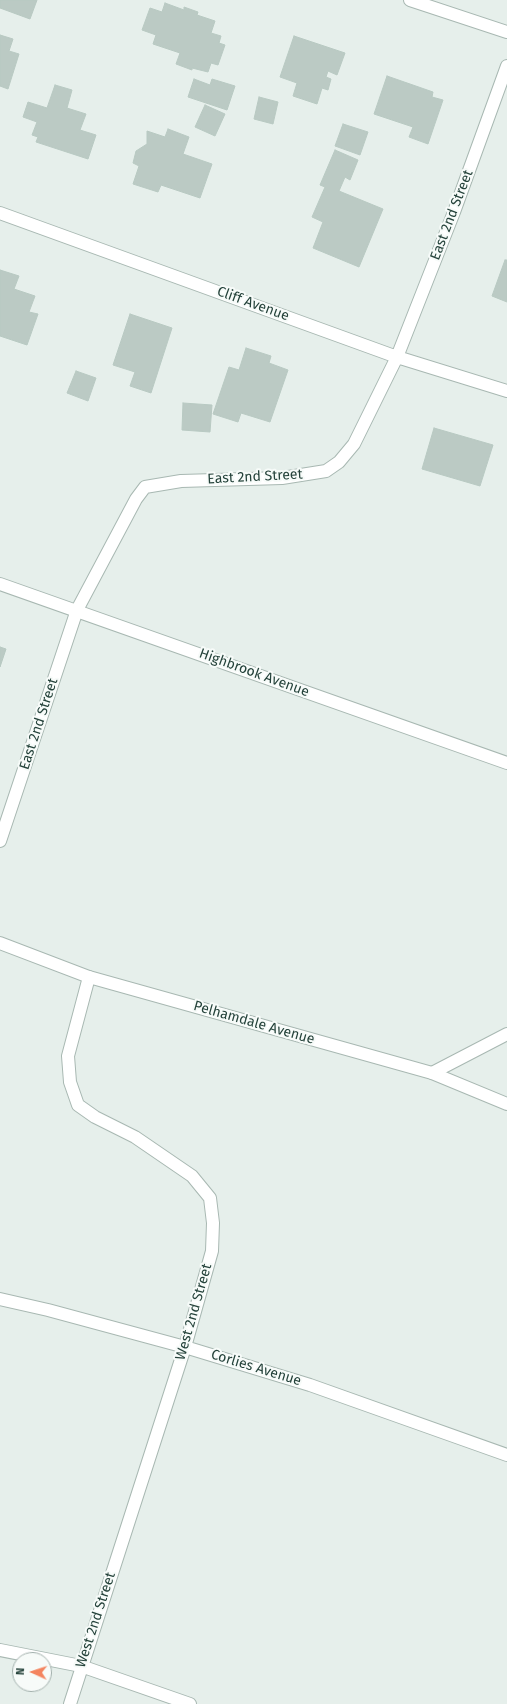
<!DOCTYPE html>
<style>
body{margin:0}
#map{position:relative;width:507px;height:1704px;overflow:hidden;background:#e6efeb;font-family:"Fira Sans",sans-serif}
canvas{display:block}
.north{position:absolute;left:12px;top:1652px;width:40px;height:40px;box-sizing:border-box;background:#f7fbf9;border:1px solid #a3b1ad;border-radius:50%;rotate:273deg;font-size:11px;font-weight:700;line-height:16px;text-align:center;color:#24423a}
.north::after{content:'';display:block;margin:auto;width:14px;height:18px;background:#f4845f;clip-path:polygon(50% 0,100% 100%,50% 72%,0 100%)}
</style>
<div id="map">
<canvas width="507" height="1704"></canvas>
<div class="north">N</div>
</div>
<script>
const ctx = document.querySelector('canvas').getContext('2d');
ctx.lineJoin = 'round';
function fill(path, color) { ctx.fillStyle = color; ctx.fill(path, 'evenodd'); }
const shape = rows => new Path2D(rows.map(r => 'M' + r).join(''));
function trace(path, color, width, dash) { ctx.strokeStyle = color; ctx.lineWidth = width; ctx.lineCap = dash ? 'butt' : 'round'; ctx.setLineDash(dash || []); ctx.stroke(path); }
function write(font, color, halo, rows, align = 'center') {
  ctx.font = font + ' "Fira Sans",sans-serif'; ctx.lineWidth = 4; ctx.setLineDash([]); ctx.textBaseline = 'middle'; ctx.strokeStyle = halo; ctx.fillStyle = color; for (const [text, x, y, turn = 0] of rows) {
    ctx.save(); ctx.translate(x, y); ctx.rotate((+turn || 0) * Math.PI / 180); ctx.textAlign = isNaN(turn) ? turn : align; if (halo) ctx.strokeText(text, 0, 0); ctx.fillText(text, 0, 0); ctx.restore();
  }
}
const building = shape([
 [0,0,37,0,30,19,0,8,0,0],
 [165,3,184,10,184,7,198,12,197,15,215,21,211,33,221,36,219,43,225,45,218,65,211,63,208,72,192,68,192,70,176,64,180,53,153,44,156,35,142,30,150,8,162,12,165,3],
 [0,35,13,39,9,51,19,54,8,89,0,86,0,35],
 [294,36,345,53,337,75,328,71,326,77,331,79,328,90,322,88,317,104,293,96,297,83,280,77,294,36],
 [387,76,433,92,432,97,443,100,428,144,409,137,413,127,374,114,387,76],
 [194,79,210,85,212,79,235,86,227,110,188,97,194,79],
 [55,85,72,90,67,108,86,114,80,130,96,135,88,159,36,142,38,137,32,135,37,122,23,117,28,102,47,108,55,85],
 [259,97,278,102,273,124,254,119,259,97],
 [205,105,225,114,215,136,195,127,205,105],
 [343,124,368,132,360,155,335,146,343,124],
 [168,129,189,137,183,154,212,164,200,198,161,185,158,192,133,184,139,166,133,163,136,151,147,144,147,131,165,137,168,129],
 [335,150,358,160,350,180,345,177,339,191,383,209,359,267,313,248,323,222,312,217,325,187,320,185,335,150],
 [505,260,507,260,507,302,492,296,505,260],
 [0,270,19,276,14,289,35,296,29,312,38,314,27,345,0,336,0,270],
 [130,314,172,328,151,393,130,386,135,372,113,365,130,314],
 [246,348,271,356,269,363,288,370,270,422,241,413,238,422,213,414,229,367,239,370,246,348],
 [76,371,96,378,88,401,67,393,76,371],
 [183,403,212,405,210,432,182,430,183,403],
 [434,428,493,445,480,486,422,469,434,428],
 [0,647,6,649,0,667,0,647]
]);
fill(building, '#bbcac4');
trace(building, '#b8c9c2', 1);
const minor = shape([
 [410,0,507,32],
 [0,213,397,357,507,391],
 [0,584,507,763],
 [0,841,77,610,136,499,145,487,181,481,282,478,326,471,339,462,354,444,397,357,454,212,507,66],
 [432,1073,507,1034],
 [0,1299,48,1310,185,1347,310,1385,507,1455],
 [0,1650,81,1666,190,1704],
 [70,1704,185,1347,212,1251,213,1223,210,1198,192,1176,135,1137,95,1117,78,1105,70,1082,68,1056,89,977]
]);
const tertiary = shape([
 [0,943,89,977,432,1073,507,1104]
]);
trace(minor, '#a8b8b2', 14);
trace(tertiary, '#a8b8b2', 14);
trace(minor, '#fff', 12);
trace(tertiary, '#fff', 12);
write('14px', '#24423a', '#f7fbf9', [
 ["East 2nd Street",452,215,-69],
 ["Cliff Avenue",253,304,20],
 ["East 2nd Street",255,477,-3],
 ["Highbrook Avenue",254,673,20],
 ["East 2nd Street",39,724,-72],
 ["Pelhamdale Avenue",254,1023,16],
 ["West 2nd Street",194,1312,-74],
 ["Corlies Avenue",256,1368,17],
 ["West 2nd Street",96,1620,-72]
]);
</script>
